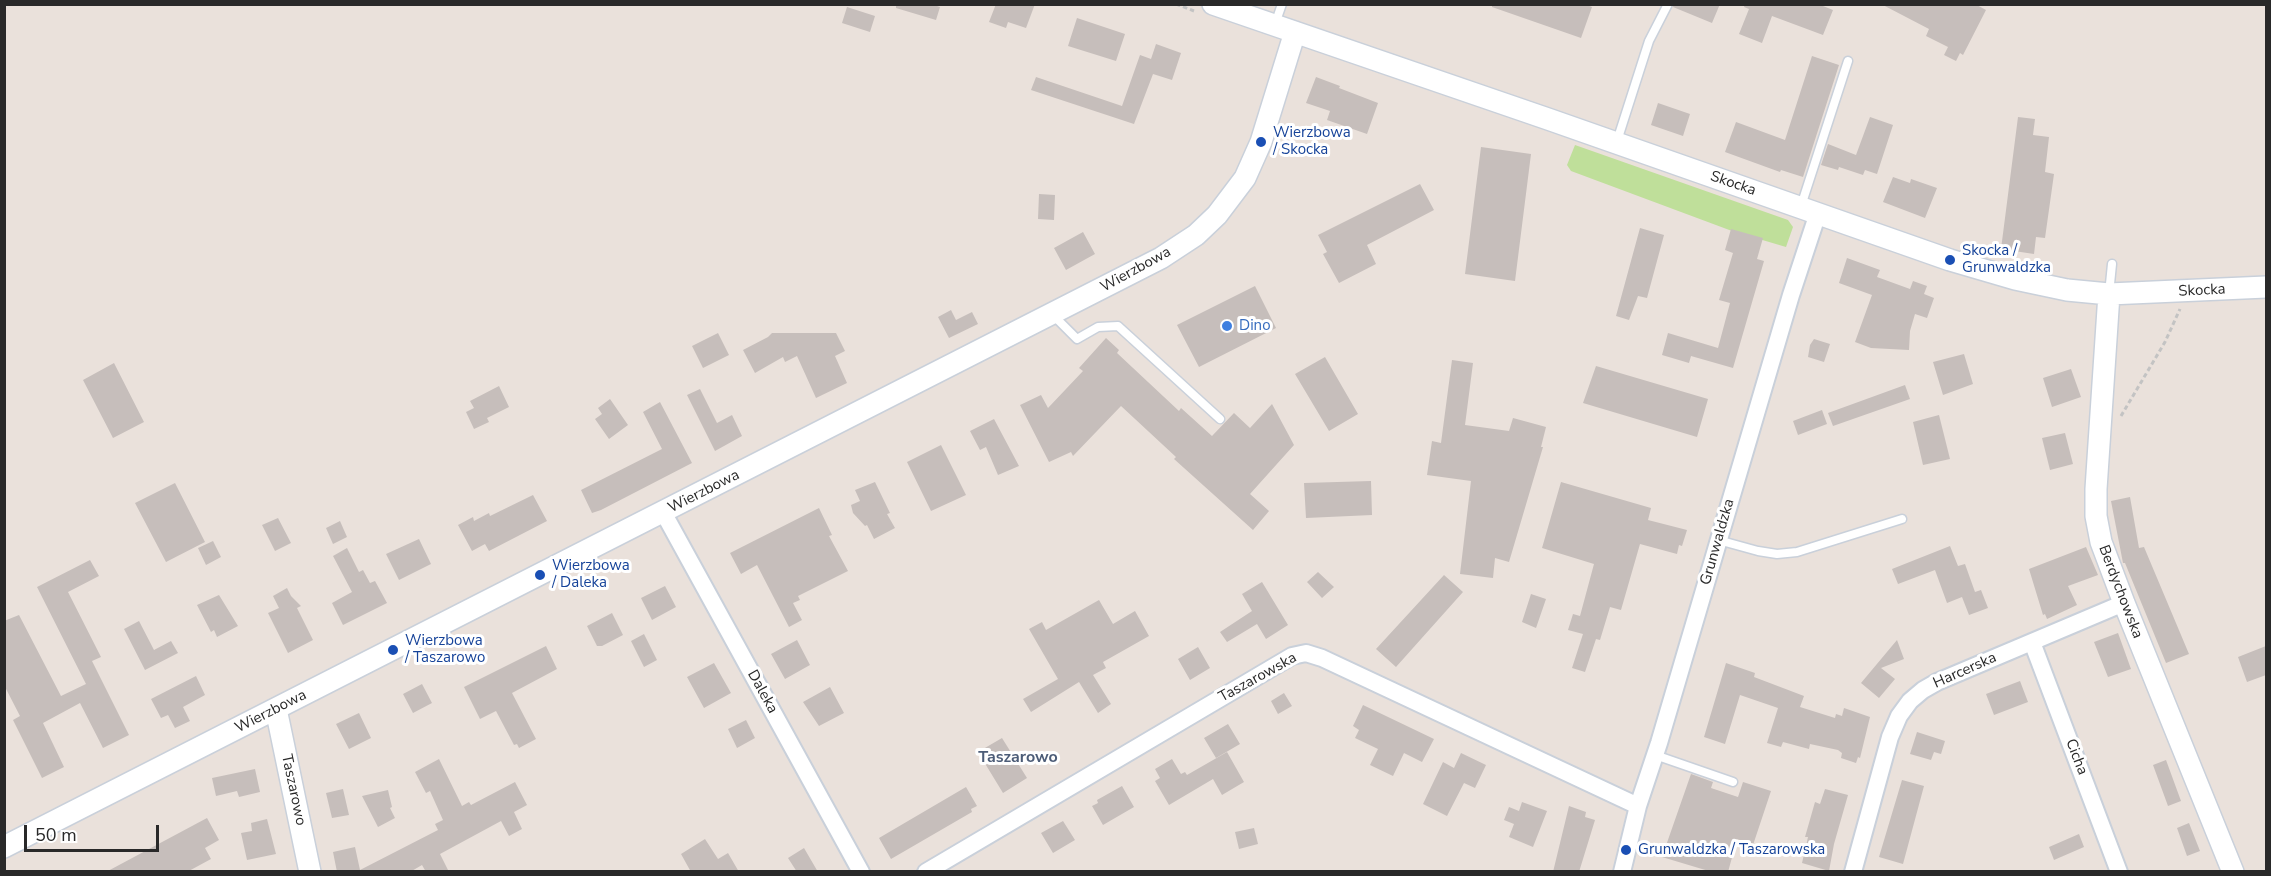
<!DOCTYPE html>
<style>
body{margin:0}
#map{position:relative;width:2271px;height:876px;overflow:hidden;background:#eae1db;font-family:"Nunito Sans",sans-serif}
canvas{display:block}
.frame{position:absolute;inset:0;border:6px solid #292929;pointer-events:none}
.scale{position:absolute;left:24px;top:825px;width:135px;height:27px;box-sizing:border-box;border:3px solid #292929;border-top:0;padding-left:8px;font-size:18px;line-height:21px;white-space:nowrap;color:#292929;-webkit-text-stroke:4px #fff;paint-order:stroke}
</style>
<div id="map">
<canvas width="2271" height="876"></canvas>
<div class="frame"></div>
<div class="scale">50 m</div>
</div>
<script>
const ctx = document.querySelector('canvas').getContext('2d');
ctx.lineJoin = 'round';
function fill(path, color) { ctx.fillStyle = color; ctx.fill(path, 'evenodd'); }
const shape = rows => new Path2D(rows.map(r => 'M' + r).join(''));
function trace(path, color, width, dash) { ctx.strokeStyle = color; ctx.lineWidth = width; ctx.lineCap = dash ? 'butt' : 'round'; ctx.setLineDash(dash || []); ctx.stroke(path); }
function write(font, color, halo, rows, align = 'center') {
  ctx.font = font + ' "Nunito Sans",sans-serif'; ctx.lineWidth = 6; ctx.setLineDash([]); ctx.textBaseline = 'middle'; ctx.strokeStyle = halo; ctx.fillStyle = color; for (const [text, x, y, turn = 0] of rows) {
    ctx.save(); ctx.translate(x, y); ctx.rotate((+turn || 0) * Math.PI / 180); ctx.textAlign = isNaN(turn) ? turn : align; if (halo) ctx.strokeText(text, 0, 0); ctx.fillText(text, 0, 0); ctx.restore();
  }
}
fill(shape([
 [1575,145,1788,220,1793,227,1786,247,1732,231,1571,171,1567,165]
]), '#bfdf9a');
fill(shape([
 [896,4,931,4,940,7,936,20,896,8],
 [996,4,1035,4,1026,28,1008,22,1006,28,989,22],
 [1492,4,1584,4,1592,7,1581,38,1492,7],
 [1674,4,1720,4,1712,23,1673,7],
 [1745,4,1818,4,1833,10,1823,35,1772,16,1762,43,1739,34,1749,9,1744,7],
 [1881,4,1975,4,1986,10,1963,55,1960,53,1956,61,1944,55,1948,47,1926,36,1929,29],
 [847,7,875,16,870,32,842,23],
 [1077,18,1125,34,1116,61,1068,46],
 [1156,44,1181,53,1172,80,1153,74,1134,124,1031,90,1036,77,1122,106,1140,55,1151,59],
 [1812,56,1839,65,1803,177,1781,170,1780,172,1725,152,1736,122,1785,140],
 [1316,77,1340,86,1339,88,1378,103,1367,134,1327,120,1330,111,1306,103],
 [1658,103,1690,114,1683,136,1651,125],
 [1870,117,1893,125,1877,174,1865,170,1863,175,1839,167,1838,170,1821,165,1828,144,1856,155],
 [2018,117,2035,119,2033,135,2049,137,2045,172,2054,174,2045,238,2036,237,2034,254,2001,249],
 [1481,147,1531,154,1515,281,1465,274],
 [1893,177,1910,183,1911,179,1937,188,1925,218,1883,202],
 [1420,184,1434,210,1367,245,1376,264,1339,283,1323,254,1327,252,1318,235],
 [1039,194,1055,195,1054,220,1038,219],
 [1640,228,1664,235,1647,298,1638,296,1629,320,1616,316],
 [1731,229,1763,238,1757,259,1764,261,1733,368,1691,356,1689,363,1662,355,1668,333,1718,348,1730,303,1719,300,1733,253,1725,250],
 [1083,232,1095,254,1066,270,1054,248],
 [1847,258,1880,270,1877,277,1910,289,1913,281,1927,286,1924,294,1934,298,1927,318,1915,314,1910,331,1909,350,1871,348,1855,342,1872,295,1839,283],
 [1255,286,1276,328,1199,367,1177,325],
 [951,310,956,320,972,312,978,324,949,338,938,317],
 [718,333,729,355,703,368,692,346],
 [772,333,836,333,845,351,835,356,847,383,816,398,797,356,785,362,783,357,755,373,743,350,768,337],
 [1106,338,1119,350,1117,353,1179,411,1181,408,1212,436,1234,413,1250,428,1272,404,1294,445,1250,494,1269,511,1253,530,1174,459,1176,457,1121,406,1073,456,1071,452,1049,462,1020,405,1041,395,1048,408,1083,371,1079,368],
 [1814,339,1830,344,1824,362,1808,357,1810,345],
 [1964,354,1973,384,1943,395,1933,362],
 [1325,357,1358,414,1329,431,1295,374],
 [1452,360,1473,363,1465,425,1509,431,1513,418,1546,427,1541,447,1543,447,1509,562,1495,558,1493,578,1460,574,1471,481,1427,475,1432,441,1441,443],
 [114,363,144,422,113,438,83,380],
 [1596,366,1708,399,1697,437,1583,403],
 [2071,369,2081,397,2052,407,2043,378],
 [1905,385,1910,399,1833,426,1828,413],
 [499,386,509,407,487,418,489,422,474,429,466,412,474,408,470,401],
 [700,389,717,423,732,415,742,436,715,451,687,395],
 [610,399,628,425,609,439,595,419,602,414,598,408],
 [660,402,692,463,601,510,592,513,581,490,662,449,643,412],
 [1822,410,1827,424,1798,435,1793,421],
 [1939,415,1950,459,1923,465,1913,422],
 [994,419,1019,466,998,475,986,447,980,450,970,431],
 [2065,433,2073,464,2050,470,2042,438],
 [941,445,966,495,931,511,907,462],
 [1371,481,1372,515,1306,518,1304,483],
 [875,482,890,513,887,514,895,528,874,539,867,525,865,526,853,513,851,505,860,501,855,490],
 [1561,482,1651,508,1648,520,1687,530,1682,546,1679,545,1677,554,1640,544,1621,610,1610,607,1600,640,1596,639,1585,672,1572,668,1583,634,1568,630,1573,614,1580,616,1594,564,1542,548],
 [175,483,205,542,166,562,135,503],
 [533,495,547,521,489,551,485,544,472,551,458,525,473,517,474,521,489,513,490,516],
 [2130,497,2139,548,2144,547,2189,654,2166,663,2125,563,2123,563,2111,501],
 [819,508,832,535,829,536,848,571,798,596,800,600,793,603,802,620,789,627,757,565,741,574,730,553],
 [278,518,291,543,275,551,262,525],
 [340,521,347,537,333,544,326,528],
 [419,539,431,564,399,580,386,554],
 [213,541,221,557,206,565,198,548],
 [1950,546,1958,566,1965,564,1975,592,1981,590,1988,608,1969,615,1962,597,1947,603,1935,570,1898,584,1892,569],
 [2086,547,2098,575,2068,586,2077,605,2047,619,2045,614,2043,615,2029,569],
 [347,548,359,572,363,570,370,583,375,581,387,603,343,625,332,603,352,592,333,556],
 [90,560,99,576,68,592,101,657,92,661,129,735,103,748,80,703,43,723,64,767,42,778,13,720,20,716,4,685,4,621,19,615,61,696,86,684,37,587],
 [1318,572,1334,587,1322,598,1307,582],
 [1444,575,1463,592,1396,667,1376,649],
 [1262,582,1288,625,1266,639,1257,624,1227,642,1220,632,1252,611,1242,594],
 [665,586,676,607,652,620,641,598],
 [287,588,291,596,301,606,297,608,313,640,288,653,268,613,279,608,273,596],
 [1531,594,1546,599,1536,628,1522,622],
 [219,595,238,626,217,637,214,630,211,632,197,605],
 [1099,600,1113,624,1135,611,1149,636,1103,662,1106,668,1093,675,1111,704,1098,713,1079,682,1031,712,1023,699,1058,679,1029,629,1042,622,1046,630],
 [612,613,623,635,602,646,597,646,587,626],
 [139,621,154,650,171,641,178,653,145,670,124,629],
 [2118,633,2131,669,2108,677,2094,642],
 [644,634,657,660,644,667,631,641],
 [797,640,810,665,785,679,771,654],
 [1897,640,1904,659,1881,668,1895,679,1879,698,1861,683],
 [546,646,557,669,512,693,536,739,519,748,517,744,514,745,496,711,480,719,464,687],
 [2266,646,2266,675,2247,682,2238,657],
 [1198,647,1210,668,1190,680,1178,659],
 [714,663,731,693,704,708,687,677],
 [1726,663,1755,673,1754,677,1804,696,1800,707,1835,718,1836,714,1842,716,1844,708,1870,717,1860,758,1858,757,1856,763,1841,758,1842,753,1838,750,1810,744,1809,749,1783,742,1781,747,1767,743,1778,708,1740,695,1725,744,1704,737],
 [196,676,205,695,183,707,190,721,175,728,168,715,161,718,151,699],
 [2020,681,2028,702,1994,715,1986,694],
 [422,684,432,703,413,713,403,694],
 [830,687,844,713,819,726,803,702],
 [1284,693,1292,706,1278,714,1271,701],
 [1363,705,1434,739,1422,762,1404,753,1393,776,1370,765,1378,749,1355,738,1359,730,1353,726],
 [359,713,371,738,349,749,336,724],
 [746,720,755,738,737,748,728,729],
 [1228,724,1240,744,1216,758,1204,738],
 [1917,732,1945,741,1941,754,1934,752,1931,760,1910,754],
 [1002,738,1027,778,1003,793,978,752],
 [1227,752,1244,782,1222,795,1213,779,1169,805,1155,781,1160,778,1155,769,1172,759,1181,774,1185,772,1187,775],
 [1461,753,1486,765,1475,788,1464,783,1447,816,1423,804,1443,762,1454,768],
 [439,759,462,806,469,802,471,805,515,782,527,805,514,812,522,829,509,836,501,821,440,854,449,872,426,872,422,865,410,872,337,872,333,852,355,847,360,870,438,830,435,824,443,820,430,791,426,793,415,772],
 [2166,760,2181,801,2168,806,2153,765],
 [255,769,260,792,239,797,237,791,216,796,212,778],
 [1691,774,1713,782,1711,788,1738,797,1743,782,1771,791,1753,845,1737,839,1728,872,1712,872,1662,857],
 [1902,780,1924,786,1903,864,1879,857],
 [1122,786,1134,807,1103,825,1092,806,1098,803,1097,800],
 [966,787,977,806,971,809,972,812,891,859,879,838],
 [343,789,349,815,332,818,326,793],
 [1825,789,1848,795,1834,844,1829,871,1802,863,1808,837,1805,837,1815,802,1820,804],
 [388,790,392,807,390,808,395,818,378,827,362,796],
 [1522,802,1547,811,1533,847,1509,837,1514,824,1504,820,1509,807,1519,811],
 [1569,806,1586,812,1585,817,1595,820,1579,872,1553,872],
 [207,818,219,840,205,848,211,859,187,872,106,872],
 [267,819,276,854,247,860,241,833,252,831,251,823],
 [1063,821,1075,840,1053,853,1041,833],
 [2189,823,2200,851,2187,856,2177,828],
 [1254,828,1258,844,1239,849,1235,832],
 [2079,834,2084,847,2054,860,2049,847],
 [705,839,718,859,728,853,739,872,691,872,681,854],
 [804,848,818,872,797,872,788,858]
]), '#c6bebb');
const service = shape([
 [1275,24,1282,4],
 [1617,141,1649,41,1668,4],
 [1801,206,1848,61],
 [2109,294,2112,264],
 [1053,315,1077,339,1098,327,1118,326,1220,419],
 [1718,540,1758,551,1777,554,1797,552,1902,519],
 [1655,755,1733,782]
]);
const minor = shape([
 [663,512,861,872],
 [2032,642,2119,872],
 [926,872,1292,656,1306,653,1322,658,1638,806],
 [1622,872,1638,806,1659,743,1791,295,1818,213],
 [1853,872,1890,737,1899,716,1910,701,1923,690,1937,682,2124,603]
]);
const tertiary = shape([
 [1213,4,1548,119,1950,260,2015,279,2067,290,2109,294,2266,287],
 [2109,294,2096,489,2096,516,2101,542,2124,603,2233,872],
 [276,709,310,872],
 [4,847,1161,258,1196,235,1217,215,1245,178,1261,142,1295,32]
]);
trace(service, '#c9d0da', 11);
trace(minor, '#c9d0da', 20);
trace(tertiary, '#c9d0da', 24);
trace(shape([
 [1176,4,1194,11],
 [2121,416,2165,342,2180,309]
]), '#c3c3c3', 3, [4.5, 3]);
trace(service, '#fff', 8);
trace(minor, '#fff', 16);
trace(tertiary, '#fff', 21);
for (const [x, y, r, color] of [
 [1261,142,6,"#1a4fb4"],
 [1950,260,6,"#1a4fb4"],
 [1227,326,6,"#3f7fe0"],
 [540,575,6,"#1a4fb4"],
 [393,650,6,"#1a4fb4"],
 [1626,850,6,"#1a4fb4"]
]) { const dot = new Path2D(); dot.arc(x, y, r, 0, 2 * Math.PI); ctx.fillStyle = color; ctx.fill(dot); trace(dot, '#fff', 2); }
write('15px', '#164399', '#fff', [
 ["Wierzbowa",1273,133],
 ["/ Skocka",1273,150],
 ["Skocka /",1962,251],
 ["Grunwaldzka",1962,268],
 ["Wierzbowa",552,566],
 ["/ Daleka",552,583],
 ["Wierzbowa",405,641],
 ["/ Taszarowo",405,658],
 ["Grunwaldzka / Taszarowska",1638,850]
], 'left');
write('15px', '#292929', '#fff', [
 ["Skocka",1733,184,19],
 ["Wierzbowa",1136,270,-29],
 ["Skocka",2202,291,-3],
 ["Wierzbowa",704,492,-27],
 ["Grunwaldzka",1718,542,-74],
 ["Berdychowska",2120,592,69],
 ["Harcerska",1965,671,-24],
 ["Taszarowska",1258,678,-29],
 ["Daleka",762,692,61],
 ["Wierzbowa",271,712,-27],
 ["Cicha",2076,757,69],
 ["Taszarowo",293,790,78]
]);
write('15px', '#366cbe', '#fff', [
 ["Dino",1239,326]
], 'left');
write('bold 16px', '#4c5c77', '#fff', [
 ["Taszarowo",1018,758]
]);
</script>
